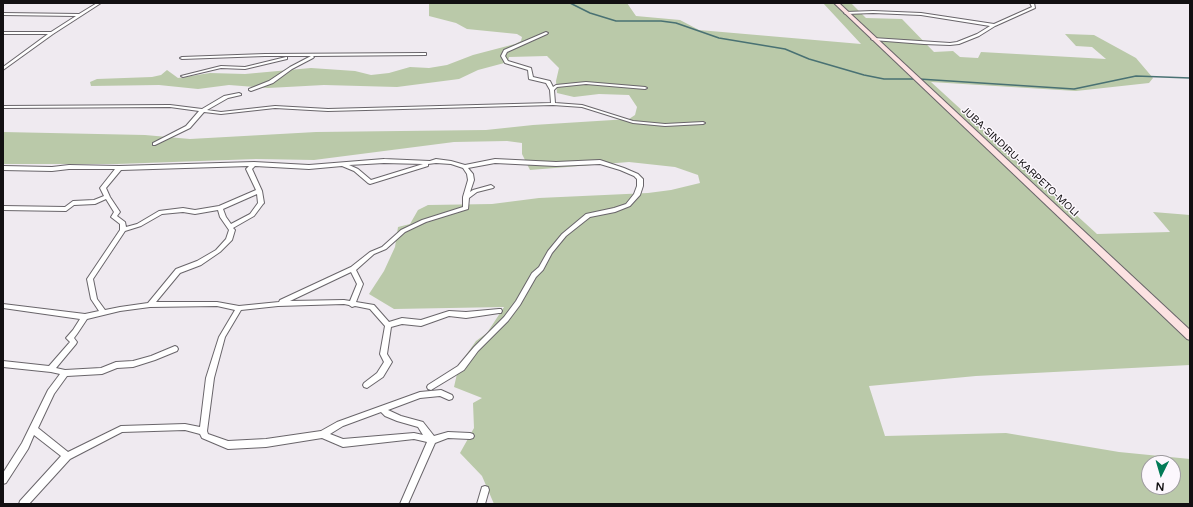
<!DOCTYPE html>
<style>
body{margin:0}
#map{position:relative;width:1193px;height:507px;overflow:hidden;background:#efeaf0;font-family:"Varela Round",sans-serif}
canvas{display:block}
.frame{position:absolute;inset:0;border:4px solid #121012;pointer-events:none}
.north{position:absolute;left:1141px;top:455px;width:40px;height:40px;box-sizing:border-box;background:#fcf7fd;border:1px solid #9e9b9f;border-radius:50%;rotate:185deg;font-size:11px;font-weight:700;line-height:16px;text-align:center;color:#121012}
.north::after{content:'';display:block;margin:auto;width:14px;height:18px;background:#037a57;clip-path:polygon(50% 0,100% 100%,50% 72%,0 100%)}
</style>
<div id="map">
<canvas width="1193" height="507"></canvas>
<div class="frame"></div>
<div class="north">N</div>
</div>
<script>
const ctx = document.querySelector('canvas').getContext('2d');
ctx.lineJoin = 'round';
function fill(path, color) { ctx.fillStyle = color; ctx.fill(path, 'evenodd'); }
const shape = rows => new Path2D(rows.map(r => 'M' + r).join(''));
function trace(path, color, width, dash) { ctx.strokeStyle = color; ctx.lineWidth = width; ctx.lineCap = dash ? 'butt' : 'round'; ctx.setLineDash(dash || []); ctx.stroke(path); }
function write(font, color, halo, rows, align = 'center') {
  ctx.font = font + ' "Varela Round",sans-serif'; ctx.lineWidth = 3; ctx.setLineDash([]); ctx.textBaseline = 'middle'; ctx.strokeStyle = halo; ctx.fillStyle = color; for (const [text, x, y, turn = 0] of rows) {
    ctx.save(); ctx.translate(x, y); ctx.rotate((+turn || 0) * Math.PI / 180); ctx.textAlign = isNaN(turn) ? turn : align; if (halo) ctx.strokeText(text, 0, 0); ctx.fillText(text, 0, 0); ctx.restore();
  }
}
fill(shape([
 [429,3,627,3,636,16,680,20,699,30,861,44,823,3,787,3,851,3,866,18,902,19,934,52,953,51,960,57,978,58,981,52,1106,59,1092,47,1076,46,1065,34,1094,35,1136,58,1153,78,1149,83,1076,91,931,82,1097,234,1170,232,1153,212,1190,215,1190,365,976,376,869,386,885,436,1006,433,1119,452,1190,459,1190,504,494,504,482,476,460,453,474,428,473,403,482,398,454,387,459,365,476,341,487,333,504,307,394,309,369,294,384,271,395,247,398,227,410,224,418,210,428,205,492,204,539,198,648,193,671,190,700,183,698,175,675,167,629,162,530,170,522,154,522,143,507,141,454,142,314,160,256,159,117,164,3,164,3,132,145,135,190,139,316,132,486,130,533,125,629,119,635,115,637,107,629,95,599,94,574,97,557,93,556,81,559,68,547,56,509,57,508,62,478,70,459,79,397,87,324,85,268,88,229,85,198,89,159,85,91,86,90,82,97,79,152,77,161,75,167,70,178,78,210,73,245,74,311,68,355,71,371,75,389,73,410,67,429,68,447,65,473,55,515,44,521,41,522,37,517,34,467,29,456,23,429,16],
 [1149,463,1173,463,1173,487,1149,487]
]), '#bac9a9');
trace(shape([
 [570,3,590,13,616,21,661,21,676,23,719,38,785,49,809,59,864,75,884,79,914,79],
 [919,79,1074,89,1136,76,1190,78]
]), '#497173', 1.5);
const street = shape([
 [97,3,101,3,53,34,3,70,3,67,48,34,3,34,3,32,51,32,76,16,3,15,3,13,79,14,97,3],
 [1030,3,1034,3,1035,8,995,26,979,36,959,44,950,45,924,44,873,40,871,39,873,38,950,43,957,42,977,34,990,26,921,15,873,13,846,14,844,13,846,12,873,11,921,13,994,24,1032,7,1030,3],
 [546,32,548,33,547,34,507,52,505,56,508,61,531,68,533,77,550,81,553,87,556,85,586,82,645,87,647,88,645,89,586,84,557,87,554,90,555,103,582,105,633,121,665,124,703,122,705,123,703,124,665,126,633,123,582,107,553,105,328,111,275,108,221,114,204,112,190,128,155,145,153,145,153,143,186,126,199,111,170,107,3,108,3,106,170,105,202,109,224,96,239,93,241,94,241,95,228,98,207,110,221,112,275,106,328,109,551,103,550,90,546,83,529,79,528,70,505,63,501,56,504,50,546,32],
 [425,53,426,53,426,55,313,56,314,57,313,58,292,69,273,83,251,91,249,90,249,89,269,81,290,67,311,56,265,56,182,59,180,58,182,57,265,54,425,53],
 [286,57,287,57,287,59,245,69,221,68,183,77,181,76,221,66,245,67,286,57],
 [384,159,430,161,436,159,451,161,465,165,495,159,556,162,600,160,624,168,638,174,643,179,643,186,640,195,630,206,615,212,590,217,566,236,552,253,543,270,536,277,520,305,508,321,478,351,464,370,431,390,428,389,427,387,428,385,458,366,474,347,504,317,516,301,532,273,539,267,548,251,562,234,586,214,614,208,626,204,634,194,637,186,637,179,634,176,620,170,600,164,556,166,495,163,468,168,473,174,474,180,470,192,473,190,491,185,494,187,493,188,477,192,469,198,468,209,426,222,405,232,386,249,374,254,356,270,363,284,356,302,374,305,389,322,402,318,421,320,449,311,466,312,499,309,501,309,502,311,501,313,499,313,466,318,449,316,421,326,402,324,391,327,387,354,392,362,383,377,367,388,364,387,363,385,364,383,377,373,384,362,380,354,385,326,370,309,355,306,352,307,349,305,344,304,278,306,241,310,225,337,214,378,207,431,208,434,228,441,266,439,321,431,337,422,420,392,441,390,452,395,453,397,452,399,449,400,440,396,420,398,388,410,401,416,423,422,434,436,448,432,470,433,473,434,474,436,473,438,470,439,448,438,435,443,408,504,400,504,427,442,414,439,343,447,322,438,266,447,228,449,202,438,200,434,185,430,122,432,70,459,29,504,19,504,20,501,61,456,34,435,28,449,6,483,3,484,3,473,22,443,48,390,60,374,51,372,3,367,3,361,49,366,70,342,66,338,73,330,80,319,3,308,3,304,85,314,99,311,91,299,87,279,120,230,120,224,111,217,114,212,106,199,95,204,74,205,66,211,3,210,3,206,65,207,73,201,94,200,104,196,100,188,115,169,69,169,52,171,3,170,3,166,52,167,69,165,119,166,254,162,309,165,384,159],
 [384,163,423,164,371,180,358,169,349,165,384,163],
 [436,163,451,164,463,168,467,174,468,180,463,197,463,207,422,220,401,230,382,247,370,252,351,267,280,300,279,302,239,306,217,302,156,302,180,273,201,265,220,252,232,240,235,230,233,228,254,216,263,204,264,203,262,191,252,169,255,166,309,169,342,166,354,171,368,183,370,184,428,166,428,164,436,163],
 [249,166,246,169,256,190,219,206,195,210,183,208,159,211,137,224,126,227,125,222,117,216,120,212,110,197,106,188,121,170,249,166],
 [257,194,258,203,250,214,231,224,226,217,223,209,257,194],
 [218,210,220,217,229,230,226,239,216,250,197,261,176,269,148,303,120,307,105,310,97,299,93,279,125,231,141,226,162,214,183,212,195,214,218,210],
 [351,272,357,284,350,301,344,300,290,301,351,272],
 [217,306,235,310,219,337,206,378,200,427,185,424,121,426,68,452,38,428,54,394,67,376,102,374,117,368,133,367,155,360,177,351,178,349,177,347,175,346,151,356,133,361,116,362,101,368,65,370,56,368,76,344,77,342,74,338,77,334,87,319,120,311,150,307,217,306],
 [381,412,385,416,397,421,418,427,423,435,414,433,343,439,330,434,343,426,381,412],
 [485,486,488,487,489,490,485,504,477,504,482,487,485,486]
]);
const secondary = shape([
 [834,3,839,3,1190,330,1190,340,1187,339,834,3]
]);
trace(street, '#69656a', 2);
trace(secondary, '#69656a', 2);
fill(street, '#fff');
fill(secondary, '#fce2e2');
write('10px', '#121012', '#fcf7fd', [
 ["JUBA-SINDIRU-KARPETO-MOLI",1020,162,43]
]);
</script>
